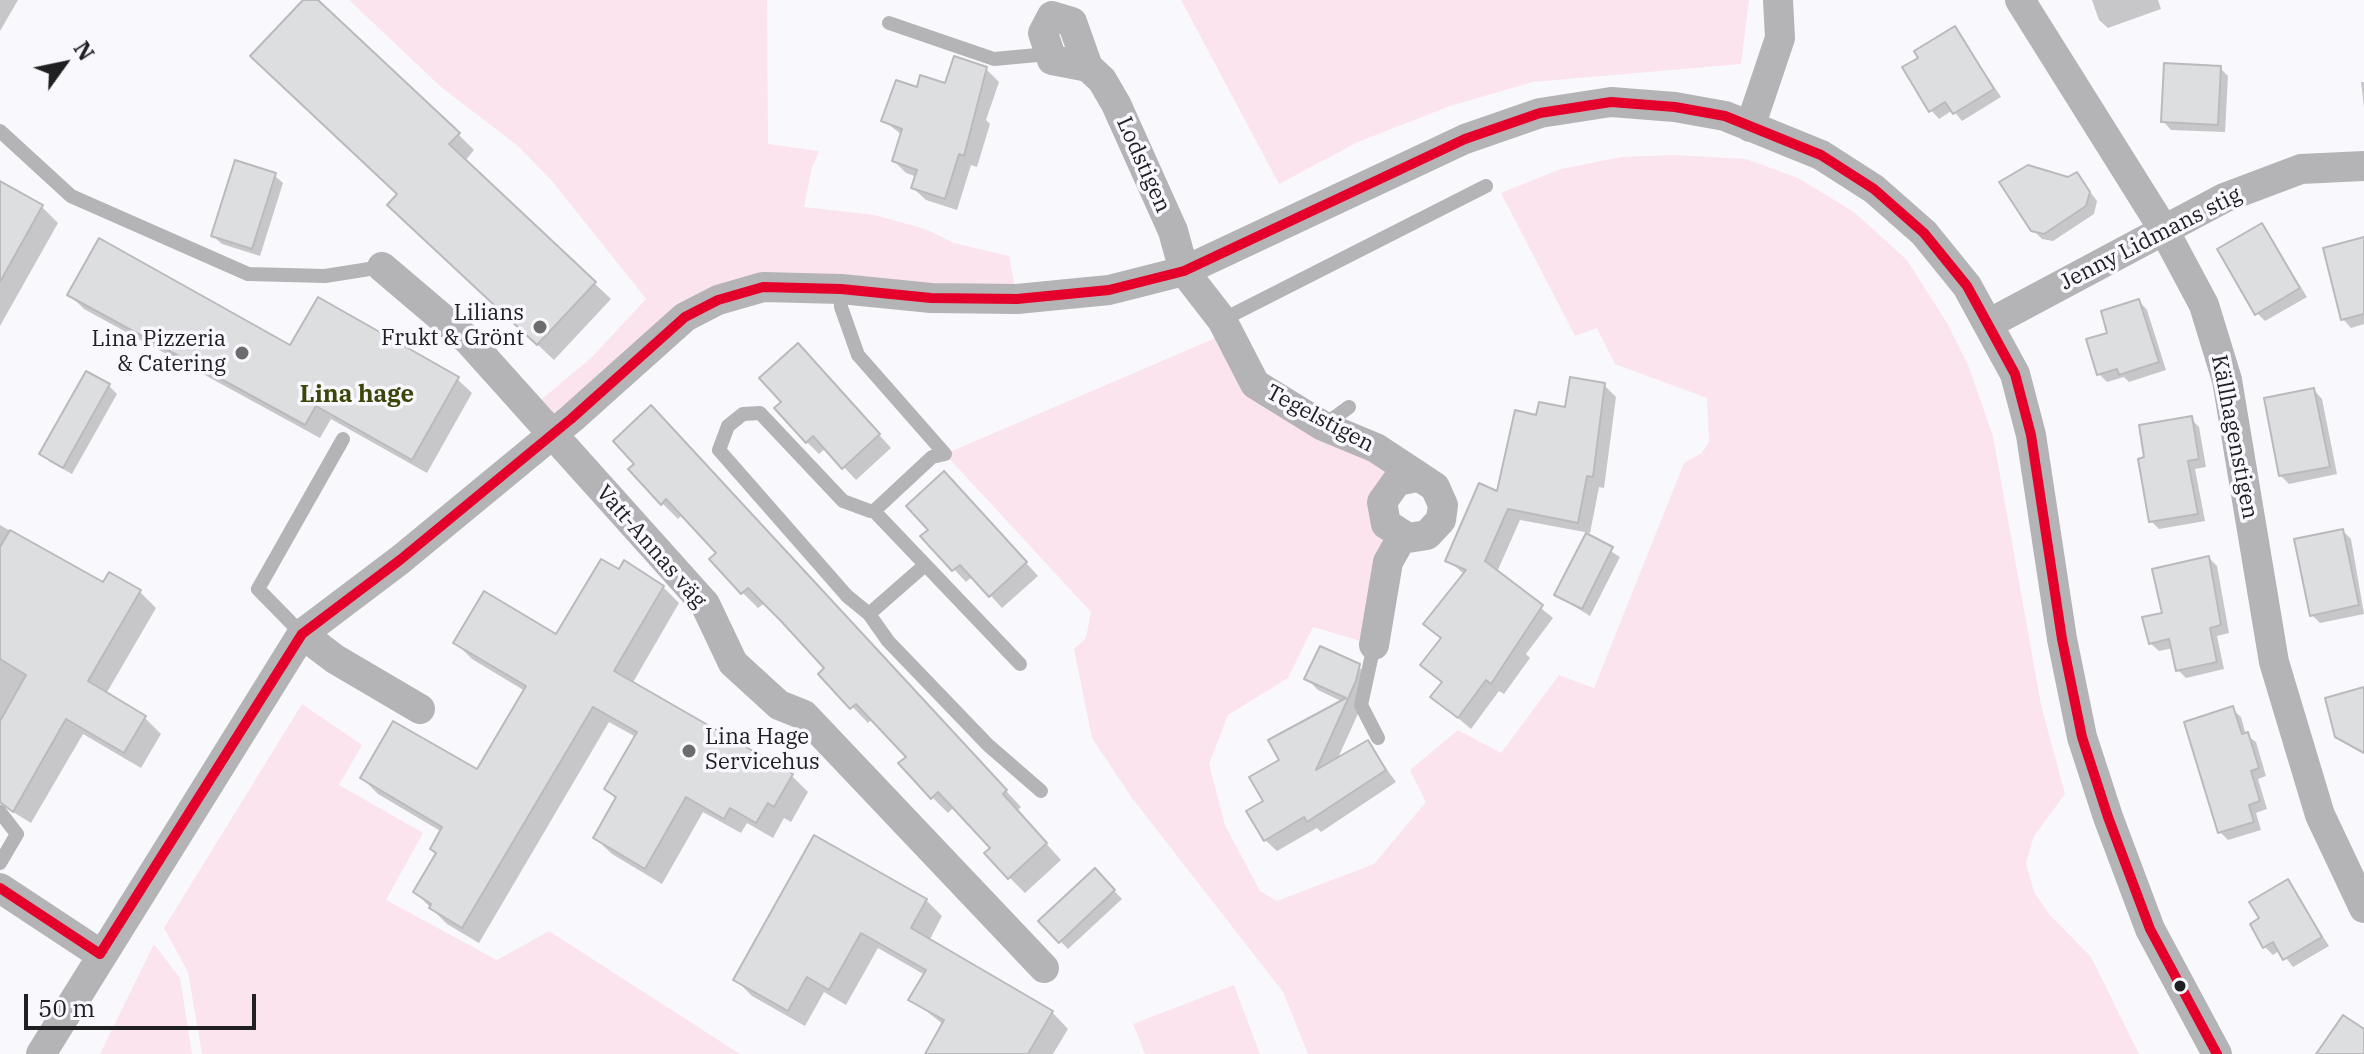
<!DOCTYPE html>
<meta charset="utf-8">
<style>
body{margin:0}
#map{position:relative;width:2364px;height:1054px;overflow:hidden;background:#f9f9fd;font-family:"IBM Plex Serif",serif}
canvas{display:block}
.north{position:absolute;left:24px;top:24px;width:80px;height:80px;-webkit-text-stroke:6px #f8f8fe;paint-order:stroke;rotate:57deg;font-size:22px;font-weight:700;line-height:32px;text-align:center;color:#202022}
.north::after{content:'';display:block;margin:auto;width:28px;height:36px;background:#202022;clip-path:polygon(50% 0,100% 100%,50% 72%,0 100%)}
.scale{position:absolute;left:24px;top:994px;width:232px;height:36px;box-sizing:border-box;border:4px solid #202022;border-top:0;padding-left:10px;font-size:24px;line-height:28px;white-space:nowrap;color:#202022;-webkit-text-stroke:6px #f8f8fe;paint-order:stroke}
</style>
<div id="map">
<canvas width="2364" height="1054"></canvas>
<div class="north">N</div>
<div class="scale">50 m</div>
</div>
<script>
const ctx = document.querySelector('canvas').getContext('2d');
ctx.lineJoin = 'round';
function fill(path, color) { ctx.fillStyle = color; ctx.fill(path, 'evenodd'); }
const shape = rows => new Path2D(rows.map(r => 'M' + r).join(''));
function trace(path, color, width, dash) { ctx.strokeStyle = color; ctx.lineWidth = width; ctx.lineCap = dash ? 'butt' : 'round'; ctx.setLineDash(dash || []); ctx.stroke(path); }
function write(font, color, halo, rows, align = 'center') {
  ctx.font = font + ' "IBM Plex Serif",serif'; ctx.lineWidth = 7; ctx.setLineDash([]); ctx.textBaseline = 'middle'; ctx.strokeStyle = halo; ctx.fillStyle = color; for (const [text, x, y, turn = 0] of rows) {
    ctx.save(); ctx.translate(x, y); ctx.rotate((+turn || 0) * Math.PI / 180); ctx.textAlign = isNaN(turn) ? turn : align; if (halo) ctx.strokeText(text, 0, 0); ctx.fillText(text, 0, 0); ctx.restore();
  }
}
fill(shape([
 [349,0,767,0,768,144,819,151,812,168,804,207,875,215,925,229,954,243,1009,256,1017,299,742,292,571,419,530,409,591,358,646,299,552,181,518,146,441,87],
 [1181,0,1749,0,1741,64,1533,82,1450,106,1358,142,1279,184],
 [1674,155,1746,159,1798,178,1854,212,1907,260,1947,323,1968,365,1993,436,2041,705,2065,794,2034,836,2026,863,2034,892,2050,915,2091,957,2139,1054,1308,1054,1283,992,1132,798,1092,738,1074,649,1086,638,1091,612,945,454,1227,333,1240,359,1411,476,1386,524,1374,645,1313,627,1288,678,1228,715,1209,764,1225,825,1260,891,1277,901,1374,864,1426,802,1410,770,1458,730,1501,753,1559,675,1594,688,1684,463,1702,453,1709,442,1707,398,1615,364,1597,328,1575,336,1501,193,1561,169,1621,157],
 [302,704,362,745,339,785,423,833,386,900,497,960,549,931,740,1054,202,1054,188,972,164,928],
 [154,944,180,978,192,1054,100,1054],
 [1234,985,1260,1054,1145,1054,1133,1024]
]), '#fbe4ee');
fill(shape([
 [0,0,18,0,0,31],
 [305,0,315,0,458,134,474,150,465,161,611,299,554,360,406,221,399,194],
 [2092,0,2158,0,2161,9,2108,28,2099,20],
 [1955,28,2001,97,1962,121,1953,110,1939,119,1931,110,1920,58],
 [2220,68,2228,76,2225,132,2171,130,2163,121],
 [986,69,999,82,986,120,990,124,977,167,971,165,957,210,926,200,913,188,917,177,906,173,894,161,902,135,883,120,918,89,947,85],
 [2361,82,2364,82,2364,107],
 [2077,174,2097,201,2094,214,2053,241,2042,239,2033,230,2068,180],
 [274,175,283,183,260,256,222,244,213,236],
 [0,183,42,207,58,223,0,326],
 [2262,225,2307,297,2265,321,2257,313],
 [2364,239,2364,324,2351,328,2343,319],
 [70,295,291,348,457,379,472,393,427,473,331,419,320,438,84,309],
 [2139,301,2147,310,2166,370,2129,382,2124,377,2107,382,2099,374,2110,334],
 [810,358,891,448,856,480,826,448,819,454,807,442,784,402],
 [1604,385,1616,397,1604,488,1599,487,1590,533,1520,520,1497,572,1553,618,1526,654,1530,658,1504,694,1499,691,1471,729,1433,697,1443,683,1423,665,1442,639,1426,624,1465,575,1448,560,1498,493,1538,417,1566,410],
 [109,386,117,394,72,474,50,462,42,454],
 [2314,390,2322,399,2337,474,2289,484,2281,476],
 [2191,419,2199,427,2206,467,2195,469,2205,521,2159,529,2151,521,2146,459],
 [667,424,1021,807,1017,811,1061,860,1025,893,1009,877,993,848,954,807,948,813,932,797,908,757,873,718,868,723,821,674,827,668,765,603,758,608,743,593,712,559,719,553,683,514,678,519,662,503],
 [956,486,1038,576,1002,608,973,576,966,582,923,536],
 [0,525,104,585,140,592,156,608,106,694,145,718,161,734,141,768,83,734,31,823,0,804],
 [2343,531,2351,539,2364,614,2320,623,2312,615],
 [1586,536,1620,557,1590,616,1556,595],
 [2209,558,2217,566,2229,633,2217,636,2224,669,2186,678,2178,670,2173,648,2159,651,2150,643,2165,614],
 [619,572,663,587,679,603,632,684,792,776,808,792,791,822,784,818,773,838,747,823,741,833,703,812,662,884,612,854,595,838,617,800,606,789,636,737,609,722,479,943,447,924,415,892,438,854,442,832,378,794,362,778,477,772,525,691,472,659,456,643,557,637],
 [1358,666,1370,678,1367,694,1337,760,1367,742,1396,782,1321,832,1317,828,1277,851,1265,840,1266,801,1282,761,1343,702,1318,690,1307,679],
 [2232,709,2241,717,2246,735,2256,742,2266,776,2258,779,2267,809,2256,813,2261,830,2228,840,2220,832],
 [1095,871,1122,899,1068,949,1041,921],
 [2288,882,2329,946,2293,967,2280,950,2273,955,2265,947],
 [926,900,942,916,929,941,1052,1012,1068,1029,1053,1054,927,1054,944,1025,911,999,925,975,878,948,846,1005,824,992,805,1026,752,996,735,979]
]), '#0003');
const building = shape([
 [303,0,318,0,460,133,449,144,596,282,537,345,387,205,397,194,250,56,303,0],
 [1955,26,1994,89,1953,114,1945,102,1929,112,1902,67,1918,58,1914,51,1955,26],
 [954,56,987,67,964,156,959,154,945,199,911,188,917,170,892,161,902,129,881,121,896,80,917,87,920,75,945,83,954,56],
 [2164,63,2221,66,2218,125,2161,122,2164,63],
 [235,160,276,173,252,249,211,236,235,160],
 [2028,165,2068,177,2077,172,2090,192,2086,206,2044,234,2031,231,1999,182,2028,165],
 [0,181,43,205,0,282,0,181],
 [2262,223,2300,288,2255,315,2217,249,2262,223],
 [2364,237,2364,314,2341,320,2323,248,2364,237],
 [99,238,290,345,318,297,459,377,412,460,316,406,305,425,67,295,99,238],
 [2139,299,2159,362,2119,375,2117,369,2097,375,2086,339,2107,333,2101,311,2139,299],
 [798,343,880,434,842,469,813,436,806,443,774,408,781,402,759,378,798,343],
 [86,371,110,384,63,468,39,454,86,371],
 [1570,377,1605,383,1593,477,1587,476,1578,523,1508,509,1485,561,1543,605,1491,684,1486,680,1458,718,1430,697,1442,682,1420,665,1441,638,1423,624,1466,570,1445,561,1479,483,1497,491,1515,410,1536,415,1539,402,1565,407,1570,377],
 [2314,388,2330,467,2279,476,2264,398,2314,388],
 [651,405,1007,790,1003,794,1047,843,1008,879,984,853,990,848,938,792,931,799,898,763,906,757,856,704,850,709,818,674,824,668,780,620,748,588,741,594,709,559,716,553,666,499,661,505,628,469,634,464,613,441,651,405],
 [2192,416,2199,459,2188,461,2198,514,2149,522,2138,459,2144,457,2139,425,2192,416],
 [944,471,1027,562,989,597,960,565,952,571,920,536,928,530,906,506,944,471],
 [2343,529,2359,605,2310,616,2294,539,2343,529],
 [10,530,103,582,109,572,141,590,88,681,146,716,124,753,66,719,13,812,0,802,0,721,26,675,0,659,0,547,10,530],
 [1586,533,1613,547,1582,609,1554,595,1586,533],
 [2209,556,2221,625,2210,628,2217,662,2176,671,2169,639,2149,644,2142,617,2162,613,2152,569,2209,556],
 [601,559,619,569,624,560,664,586,614,671,793,774,774,807,768,803,756,823,730,808,724,819,686,797,645,869,593,838,616,797,604,789,637,732,593,707,462,928,429,908,431,904,413,892,436,853,430,849,442,827,360,778,393,721,477,769,526,686,453,643,484,591,556,634,601,559],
 [1320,646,1360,664,1356,681,1316,770,1368,740,1386,770,1307,822,1304,817,1264,841,1246,811,1263,801,1249,777,1279,760,1268,740,1346,698,1304,679,1320,646],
 [2364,687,2364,753,2335,737,2325,698,2364,687],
 [2233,706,2242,734,2248,732,2259,768,2251,771,2260,801,2249,805,2254,822,2218,833,2184,722,2233,706],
 [814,835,927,899,911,928,1053,1011,1028,1054,925,1054,944,1020,908,1000,926,970,861,933,829,990,807,977,788,1011,733,980,814,835],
 [1095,868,1115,890,1059,943,1038,921,1095,868],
 [2288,879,2322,937,2283,960,2273,942,2263,948,2250,924,2259,918,2249,902,2288,879],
 [2343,1015,2364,1029,2364,1054,2316,1054,2343,1015]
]);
fill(building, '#dcdee0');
trace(building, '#bababd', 2);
trace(shape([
 [889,23,994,59,1048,54],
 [0,131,71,196,248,274,325,276,382,267],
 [841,289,841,307,858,355,945,454,932,457,874,511,870,511,843,501,760,413,743,414,728,426,719,450,847,596,869,614,888,641,988,745,1041,791],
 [1222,320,1486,186],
 [1323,426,1349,407],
 [874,511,1020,664],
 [869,614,925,565],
 [302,634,258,589,343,439],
 [1374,645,1361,705,1378,738],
 [0,812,17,834,0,863]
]), '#b4b3b5', 14);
trace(shape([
 [2020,0,2164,230,2204,305,2227,380,2274,662,2320,815,2364,908],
 [1088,67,1052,60,1043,33,1052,16,1072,22,1088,67,1102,80,1116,104,1173,231,1184,271,1222,320,1255,384,1323,426,1376,448,1435,487,1443,505,1441,520,1427,535,1408,538,1386,524,1382,502,1397,481,1417,477],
 [1750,127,1780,38,1778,0],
 [382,267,468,340,705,604,733,663,779,705,804,715,1044,968],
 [1990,323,2224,198,2301,169,2364,166],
 [302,634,335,659,420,709],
 [1374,645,1388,562,1402,537],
 [0,888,100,954],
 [41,1054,302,634,400,560,571,419,685,317,718,300,763,287,841,289,931,298,1017,299,1109,290,1184,271,1465,139,1540,113,1611,102,1675,107,1725,116,1821,155,1874,189,1924,233,1967,286,2015,374,2031,435,2062,639,2082,737,2108,817,2150,929,2217,1054]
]), '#b4b3b5', 30);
trace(shape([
 [0,888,100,954],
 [100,954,302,634,400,560,571,419,685,317,718,300,763,287,841,289,931,298,1017,299,1109,290,1184,271,1465,139,1540,113,1611,102,1675,107,1725,116,1821,155,1874,189,1924,233,1967,286,2015,374,2031,435,2062,639,2082,737,2108,817,2150,929,2217,1054]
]), '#e4002b', 10);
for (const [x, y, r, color] of [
 [540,327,8,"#6c6c6f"],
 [242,353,8,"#6c6c6f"],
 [689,751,8,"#6c6c6f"],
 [2180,986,7,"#202022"]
]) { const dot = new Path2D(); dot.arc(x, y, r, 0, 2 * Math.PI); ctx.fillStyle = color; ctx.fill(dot); trace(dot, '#f8f8fe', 3); }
write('22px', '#202022', '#f8f8fe', [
 ["Lodstigen",1143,165,66],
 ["Jenny Lidmans stig",2151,239,-27],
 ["Tegelstigen",1320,419,28],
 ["Källhagenstigen",2234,437,79],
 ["Vatt-Annas väg",651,547,49]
]);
write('22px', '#202022', '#f8f8fe', [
 ["Lilians",524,314],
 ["Frukt & Grönt",524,339],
 ["Lina Pizzeria",226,340],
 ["& Catering",226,365],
 ["Lina Hage",705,738,"left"],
 ["Servicehus",705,763,"left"]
], 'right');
write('bold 24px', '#3d4509', '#f8f8fe', [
 ["Lina hage",357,395]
]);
</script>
